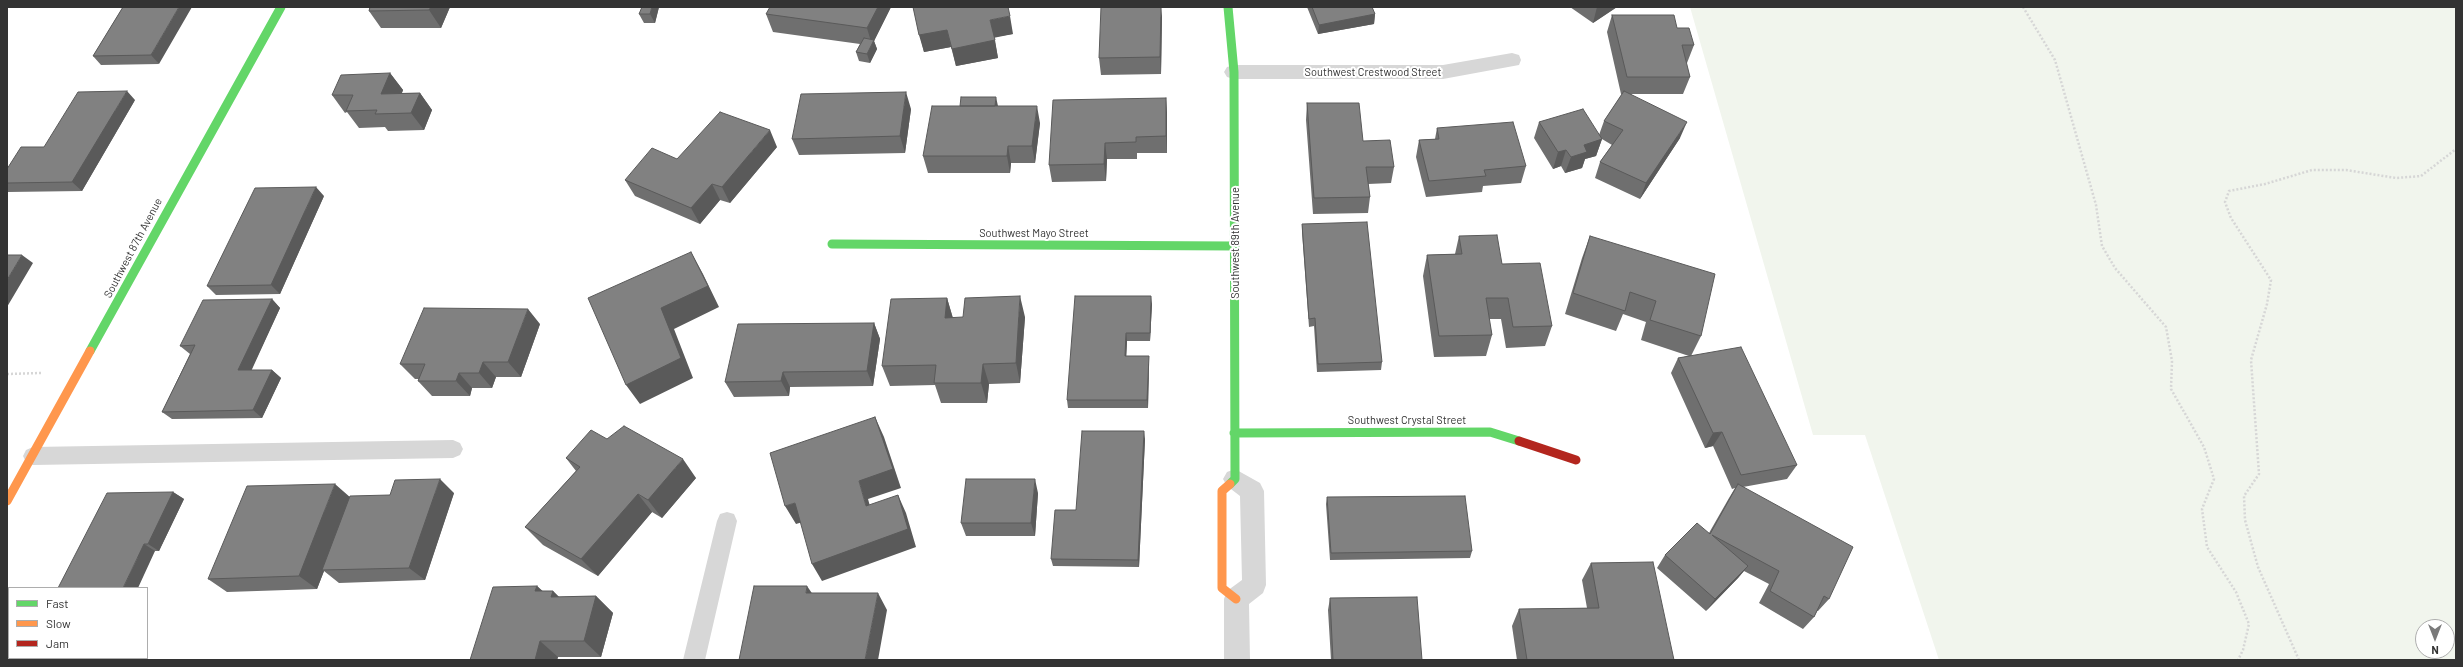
<!DOCTYPE html>
<style>
body{margin:0}
#map{position:relative;width:2463px;height:667px;overflow:hidden;background:#fff;font-family:Barlow,sans-serif}
canvas{display:block}
.frame{position:absolute;inset:0;border:8px solid #333;pointer-events:none}
.legend{position:absolute;left:8px;top:587px;width:140px;height:72px;box-sizing:border-box;background:#fff;border:1px solid #adadad;margin:0;padding:5px 7px;list-style:none;font-size:12px;color:#333}
.legend li{display:flex;align-items:center;gap:8px;height:20px}
.legend b{width:20px;border:1px solid #adadad}
.north{position:absolute;left:2415px;top:619px;width:40px;height:40px;box-sizing:border-box;background:#fff;border:1px solid #adadad;border-radius:50%;rotate:180deg;font-size:11px;font-weight:700;line-height:16px;text-align:center;color:#333}
.north::after{content:'';display:block;margin:auto;width:14px;height:18px;background:#7a7a7a;clip-path:polygon(50% 0,100% 100%,50% 72%,0 100%)}
</style>
<div id="map">
<canvas width="2463" height="667"></canvas>
<div class="frame"></div>
<ul class="legend">
<li><b style="height:5px;background:#63d668"></b>Fast</li>
<li><b style="height:5px;background:#ff974d"></b>Slow</li>
<li><b style="height:5px;background:#b3261e"></b>Jam</li>
</ul>
<div class="north">N</div>
</div>
<script>
const ctx = document.querySelector('canvas').getContext('2d');
ctx.lineJoin = 'round';
function fill(path, color) { ctx.fillStyle = color; ctx.fill(path, 'evenodd'); }
const shape = rows => new Path2D(rows.map(r => 'M' + r).join(''));
function trace(path, color, width, dash) { ctx.strokeStyle = color; ctx.lineWidth = width; ctx.lineCap = dash ? 'butt' : 'round'; ctx.setLineDash(dash || []); ctx.stroke(path); }
function write(font, color, halo, rows, align = 'center') {
  ctx.font = font + ' Barlow,sans-serif'; ctx.lineWidth = 4; ctx.setLineDash([]); ctx.textBaseline = 'middle'; ctx.strokeStyle = halo; ctx.fillStyle = color; for (const [text, x, y, turn = 0] of rows) {
    ctx.save(); ctx.translate(x, y); ctx.rotate((+turn || 0) * Math.PI / 180); ctx.textAlign = isNaN(turn) ? turn : align; if (halo) ctx.strokeText(text, 0, 0); ctx.fillText(text, 0, 0); ctx.restore();
  }
}
fill(shape([
 [1690,7,2456,7,2456,660,1939,660,1865,435,1813,435],
 [2423,627,2447,627,2447,651,2423,651]
]), '#f1f5ed');
trace(shape([
 [2023,7,2055,60,2096,205,2102,246,2115,268,2166,327,2172,361,2171,389,2204,447,2214,479,2202,509,2207,547,2236,592,2249,624,2243,650,2238,660],
 [7,374,41,373],
 [2299,660,2258,567,2245,520,2244,496,2259,474,2251,360,2267,304,2271,280,2231,218,2225,202,2229,191,2265,184,2312,170,2346,170,2396,178,2421,176,2456,149]
]), '#d6d6d6', 2.5, [2, 2]);
fill(shape([
 [453,440,460,443,463,449,460,455,453,458,33,465,26,462,23,456,26,450,33,447,453,440],
 [727,512,734,514,737,521,705,660,683,660,717,521,720,514,727,512]
]), '#d7d7d7');
fill(shape([
 [1512,53,1519,55,1521,60,1519,65,1443,79,1234,79,1227,77,1224,72,1227,67,1234,65,1443,65,1512,53],
 [1235,469,1260,483,1264,491,1266,585,1263,593,1249,604,1250,660,1224,660,1224,599,1227,591,1242,580,1240,496,1227,486,1223,479,1227,472,1235,469]
]), '#d7d7d7');
trace(shape([
 [1228,7,1234,72,1235,479,1230,484],
 [832,244,1235,246],
 [90,351,281,7],
 [1234,433,1490,432,1519,441]
]), '#63d668', 9);
trace(shape([
 [1230,484,1222,491,1222,588,1236,599],
 [7,501,90,351]
]), '#ff974d', 9);
trace(shape([
 [1519,441,1576,460]
]), '#b3261e', 9);
fill(shape([
 [123,7,159,64,101,65,93,56],
 [370,7,450,7,441,28,381,28,369,11],
 [659,7,655,23,644,23,639,14],
 [891,7,874,41,877,49,870,63,859,61,856,52,860,44,773,32,766,14],
 [913,7,1013,34,994,37,998,58,956,66,951,47,924,52],
 [1307,7,1372,7,1375,14,1374,24,1318,34],
 [1570,7,1617,7,1593,23],
 [1612,15,1677,28,1694,45,1687,63,1686,63,1690,77,1683,94,1631,94,1680,138,1640,199,1595,178,1600,162,1612,145,1602,139,1596,156,1585,159,1582,168,1565,173,1561,166,1553,169,1534,138,1539,122,1599,135,1604,121,1622,94,1621,94,1607,32],
 [1162,16,1161,74,1101,75,1099,58],
 [390,73,403,90,402,93,420,93,432,110,424,130,388,131,385,127,359,128,347,112,345,113,332,95],
 [1166,98,1167,115,1167,153,1137,153,1137,159,1107,159,1106,181,1052,182,1049,165],
 [135,100,82,191,8,192,7,192,7,169],
 [1307,103,1363,141,1394,167,1391,183,1368,184,1370,197,1368,213,1313,214,1306,120],
 [998,106,1040,123,1035,163,1011,163,1010,173,928,173,923,156],
 [911,109,905,153,799,155,792,139],
 [1437,128,1526,166,1521,183,1483,186,1482,192,1426,197,1416,157,1419,140,1435,139],
 [777,147,730,203,720,200,700,224,635,196,625,180],
 [324,196,280,294,216,295,207,286],
 [1302,224,1382,362,1381,370,1317,372,1314,326,1309,327,1302,232],
 [1459,236,1502,264,1552,326,1545,346,1506,348,1501,319,1489,319,1492,335,1486,356,1434,357,1423,276,1427,255,1455,254],
 [1590,236,1701,336,1691,356,1797,465,1787,479,1743,487,1829,599,1818,611,1817,611,1814,617,1803,629,1759,603,1769,584,1744,571,1738,578,1706,611,1657,568,1665,555,1709,533,1729,498,1735,488,1732,489,1713,446,1705,448,1671,373,1678,358,1689,356,1641,340,1646,322,1623,314,1616,331,1565,314,1582,258],
 [947,298,953,318,1025,317,1020,383,989,384,987,403,941,403,935,385,890,386,882,366],
 [272,299,280,308,251,370,272,370,281,378,262,418,172,419,162,412,190,354,180,346],
 [1152,304,1150,341,1127,341,1126,356,1149,364,1148,408,1068,408,1067,400],
 [874,323,880,339,873,386,790,387,789,396,734,397,725,382],
 [540,324,521,377,496,377,492,388,472,388,470,396,432,396,418,381,419,379,415,379,400,364],
 [607,439,696,478,662,518,652,512,598,576,543,545,525,527,576,471,566,458],
 [1145,439,1139,567,1053,566,1051,559,1076,510],
 [173,492,184,499,159,551,155,551,58,588],
 [454,493,425,580,339,583,324,571,317,589,227,592,208,579,349,497],
 [1038,493,1035,536,966,536,961,523],
 [1327,497,1472,551,1470,558,1330,560,1326,504],
 [1591,563,1674,660,1517,660,1512,626,1519,609,1587,608,1582,580],
 [537,586,542,591,553,591,559,597,596,596,613,613,601,657,558,657,557,660,470,660],
 [1330,598,1422,660,1331,660,1328,610]
]), '#6f6f6f');
fill(shape([
 [179,7,192,7,159,64,151,55],
 [431,7,450,7,441,28,429,10],
 [652,7,659,7,655,23,650,14],
 [878,7,891,7,874,41,877,49,870,63,867,54,872,45,867,28],
 [1161,7,1162,16,1161,74,1160,57],
 [1597,7,1617,7,1593,23],
 [1375,14,1374,24,1318,34,1319,25],
 [1010,16,1013,34,993,38,990,20],
 [947,30,951,47,924,52,919,35],
 [995,40,998,58,956,66,952,49],
 [390,73,403,90,394,111,381,94],
 [127,91,135,100,82,191,72,182],
 [906,92,911,109,905,153,900,136],
 [420,93,432,110,424,130,411,113],
 [996,97,998,106,994,111],
 [1166,98,1167,115,1167,153,1166,136],
 [1037,106,1040,123,1035,163,1032,146],
 [1687,122,1680,138,1640,199,1646,183],
 [770,130,777,147,730,203,722,187],
 [1602,139,1596,156,1585,159,1582,168,1565,173,1571,157,1584,145],
 [1105,143,1107,159,1106,181,1104,164],
 [1008,146,1011,163,1010,173,1007,156],
 [1566,150,1561,166,1553,169,1558,152],
 [712,184,720,200,700,224,691,208],
 [316,187,324,196,280,294,271,285],
 [691,252,703,274,719,307,674,329,693,378,640,404,626,385,661,308],
 [22,255,33,263,7,307,7,280],
 [1020,296,1025,317,1020,383,1016,363],
 [1151,296,1152,304,1150,341,1150,333],
 [947,298,953,319,945,318],
 [272,299,280,308,248,378,238,370],
 [528,309,540,324,521,377,508,362],
 [874,323,880,339,873,386,867,371],
 [1126,333,1127,341,1126,364,1125,356],
 [1149,356,1149,364,1148,408,1147,400],
 [483,362,496,377,492,388,479,373],
 [983,364,989,384,987,403,981,383],
 [272,370,281,378,262,418,253,410],
 [783,372,790,387,789,396,781,381],
 [459,373,472,388,470,396,456,381],
 [875,417,884,437,901,488,868,499,875,524,866,506,859,481],
 [1144,431,1145,439,1139,567,1138,560],
 [1722,432,1713,446,1705,448,1713,433],
 [683,459,696,478,662,518,648,500],
 [440,479,454,493,425,580,409,568],
 [1035,479,1038,493,1035,536,1031,523],
 [335,484,351,498,322,570,324,571,317,589,299,576],
 [173,492,184,499,159,551,148,544],
 [638,494,652,512,598,576,581,559],
 [898,495,906,513,916,547,822,581,812,564],
 [795,503,806,521,796,524,785,506],
 [144,544,155,551,138,588,123,588],
 [1748,566,1738,578,1706,611,1715,599],
 [537,586,555,602,535,591],
 [807,586,818,602,806,593],
 [553,591,570,608,551,597],
 [878,593,887,610,878,660,865,660],
 [596,596,613,613,601,657,584,641],
 [540,641,558,657,557,660,535,660]
]), '#5a5a5a');
const building = shape([
 [123,7,179,7,151,55,93,56,123,7],
 [370,7,431,7,429,10,369,11,370,7],
 [642,7,652,7,650,14,639,14,642,7],
 [770,7,878,7,867,28,766,14,770,7],
 [913,7,1008,7,1010,16,990,20,995,40,952,49,947,30,919,35,913,7],
 [1101,7,1161,7,1160,57,1099,58,1101,7],
 [1312,7,1372,7,1375,14,1319,25,1312,7],
 [1612,15,1674,15,1677,28,1689,28,1694,45,1682,45,1690,77,1627,77,1612,15],
 [864,38,874,40,867,54,856,52,864,38],
 [390,73,381,94,420,93,411,113,375,114,377,110,346,111,353,95,332,95,341,75,390,73],
 [127,91,72,182,7,183,7,169,21,147,44,147,78,92,127,91],
 [1624,91,1687,122,1646,183,1600,162,1623,130,1604,121,1624,91],
 [906,92,900,136,792,139,801,94,906,92],
 [961,97,996,97,995,106,960,106,961,97],
 [1166,98,1166,136,1136,137,1136,142,1105,143,1104,164,1049,165,1053,100,1166,98],
 [1307,103,1359,103,1363,141,1390,140,1394,167,1366,167,1370,197,1314,198,1307,103],
 [932,106,1037,106,1032,146,1008,146,1007,156,923,156,932,106],
 [1583,109,1602,139,1584,145,1587,152,1571,157,1566,150,1558,152,1539,122,1583,109],
 [720,112,770,130,722,187,712,184,691,208,625,180,652,148,677,159,720,112],
 [1513,122,1526,166,1484,170,1486,176,1429,181,1419,140,1439,139,1437,128,1513,122],
 [316,187,271,285,207,286,255,188,316,187],
 [1367,222,1382,362,1318,364,1315,318,1309,319,1302,224,1367,222],
 [1497,235,1502,264,1540,263,1552,326,1513,327,1508,298,1486,298,1492,335,1439,336,1427,255,1462,254,1459,236,1497,235],
 [1590,236,1715,274,1701,336,1650,320,1656,301,1630,292,1625,311,1573,293,1590,236],
 [691,252,708,286,661,308,681,358,626,385,588,298,691,252],
 [7,255,22,255,7,280,7,255],
 [1020,296,1016,363,983,364,981,383,934,383,936,365,882,366,891,299,947,298,945,318,963,317,965,298,1020,296],
 [1075,296,1151,296,1150,333,1126,333,1125,356,1149,356,1147,400,1067,400,1075,296],
 [272,299,238,370,272,370,253,410,162,412,195,345,180,346,203,300,272,299],
 [424,308,528,309,508,362,483,362,479,373,459,373,456,381,418,381,425,364,400,364,424,308],
 [874,323,867,371,783,372,781,381,725,382,738,324,874,323],
 [1741,347,1797,465,1741,475,1722,432,1713,433,1678,358,1741,347],
 [875,417,893,469,859,481,866,506,898,495,908,529,812,564,795,503,785,506,770,453,875,417],
 [624,426,683,459,648,500,638,494,581,559,525,527,580,467,566,458,591,430,607,439,624,426],
 [1082,431,1144,431,1138,560,1051,559,1055,510,1076,510,1082,431],
 [440,479,409,568,322,570,350,496,390,495,395,480,440,479],
 [966,479,1035,479,1031,523,961,523,966,479],
 [335,484,299,576,208,579,247,486,335,484],
 [1738,484,1853,547,1829,599,1824,596,1814,617,1770,591,1779,571,1712,535,1748,566,1715,599,1665,555,1697,523,1710,534,1738,484],
 [173,492,148,544,144,544,123,588,58,588,107,493,173,492],
 [1465,496,1472,551,1331,553,1327,497,1465,496],
 [1653,562,1674,660,1527,660,1519,609,1599,608,1591,563,1653,562],
 [537,586,535,591,553,591,551,597,596,596,584,641,540,641,535,660,470,660,493,587,537,586],
 [754,586,807,586,806,593,878,593,865,660,739,660,754,586],
 [1417,597,1422,660,1333,660,1330,598,1417,597]
]);
fill(building, '#818181');
trace(building, '#5a5a5a', 1);
write('11px', '#333', '#fff', [
 ["Southwest Crestwood Street",1373,72],
 ["Southwest Mayo Street",1034,233],
 ["Southwest 89th Avenue",1235,243,-90],
 ["Southwest 87th Avenue",133,248,-62],
 ["Southwest Crystal Street",1407,420]
]);
</script>
